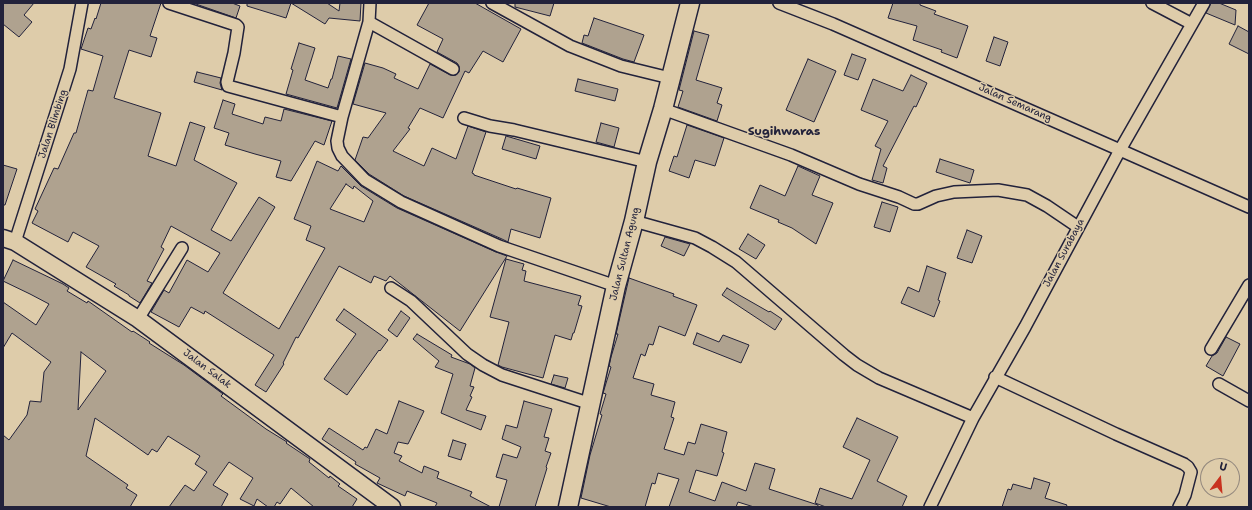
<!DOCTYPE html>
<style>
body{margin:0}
#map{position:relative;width:1252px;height:510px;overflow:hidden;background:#deccaa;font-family:"Shantell Sans",sans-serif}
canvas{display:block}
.frame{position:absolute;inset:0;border:4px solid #22223b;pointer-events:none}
.north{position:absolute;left:1200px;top:458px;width:40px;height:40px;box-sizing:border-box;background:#deccaa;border:1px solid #93887e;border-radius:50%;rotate:16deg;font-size:11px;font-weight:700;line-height:16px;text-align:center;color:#22223b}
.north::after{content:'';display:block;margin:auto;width:14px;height:18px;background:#c8321e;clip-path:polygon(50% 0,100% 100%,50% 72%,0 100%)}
</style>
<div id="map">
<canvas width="1252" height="510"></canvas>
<div class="frame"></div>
<div class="north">U</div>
</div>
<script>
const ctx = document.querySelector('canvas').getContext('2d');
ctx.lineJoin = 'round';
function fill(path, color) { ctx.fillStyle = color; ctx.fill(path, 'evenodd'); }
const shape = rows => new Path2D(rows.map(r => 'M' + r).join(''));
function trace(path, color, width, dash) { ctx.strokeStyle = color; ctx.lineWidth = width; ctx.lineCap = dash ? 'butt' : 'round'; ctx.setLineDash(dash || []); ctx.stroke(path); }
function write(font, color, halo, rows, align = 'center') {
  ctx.font = font + ' "Shantell Sans",sans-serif'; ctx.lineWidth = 3; ctx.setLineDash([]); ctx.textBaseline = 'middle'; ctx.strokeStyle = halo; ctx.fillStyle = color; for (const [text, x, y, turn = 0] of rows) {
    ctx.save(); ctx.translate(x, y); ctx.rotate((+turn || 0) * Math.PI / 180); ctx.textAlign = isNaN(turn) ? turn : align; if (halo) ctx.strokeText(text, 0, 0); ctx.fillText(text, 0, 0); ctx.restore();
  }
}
const building = shape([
 [3,3,34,3,24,15,32,22,19,37,3,24,3,3],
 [101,3,161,3,150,36,157,38,151,57,129,50,114,98,161,113,148,156,176,166,190,122,205,127,194,160,237,183,211,230,231,241,259,197,275,207,223,293,279,329,325,248,306,240,311,226,294,219,317,161,338,171,341,166,361,186,397,208,496,252,507,256,460,331,390,276,386,281,374,276,371,283,339,266,298,338,296,337,283,363,284,364,266,392,255,385,274,355,205,311,204,314,191,307,179,327,151,312,164,290,169,293,187,260,208,272,220,253,171,226,161,247,164,249,147,281,152,283,140,303,129,296,129,295,114,286,116,284,86,267,99,246,73,232,68,242,32,223,38,211,35,209,54,168,58,169,74,133,76,133,88,90,93,91,103,56,81,49,88,28,91,29,95,18,96,19,101,3],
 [346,184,353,189,354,186,373,201,364,222,330,209,346,184],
 [193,3,232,3,240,6,236,18,193,3],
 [247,3,327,3,339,11,340,3,361,3,360,21,329,18,325,24,291,3,286,18,247,6,247,3],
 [429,3,475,3,521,29,503,62,483,51,469,73,465,71,443,118,420,108,408,128,410,129,393,151,424,166,432,148,456,159,468,126,486,132,472,173,474,174,474,175,516,189,517,188,551,198,540,238,511,229,508,242,502,239,404,196,369,174,355,160,363,137,368,138,386,113,353,104,365,63,383,68,396,74,394,78,418,89,430,64,450,75,456,75,459,72,459,66,457,63,437,52,443,39,417,25,429,3],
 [515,3,554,3,550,16,515,7,515,3],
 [893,3,920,3,920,5,936,11,934,14,968,26,957,58,941,52,942,50,913,40,917,26,888,18,893,3],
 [1211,3,1219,3,1236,10,1235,25,1206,13,1211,3],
 [594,18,644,35,634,62,623,59,582,43,584,35,588,36,594,18],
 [1238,26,1249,32,1249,54,1229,44,1238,26],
 [694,31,709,35,696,80,722,88,717,103,722,105,717,121,678,107,683,91,679,90,694,31],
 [994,37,1008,42,1000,66,986,61,994,37],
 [299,43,315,48,305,80,328,88,331,79,332,79,338,56,351,59,337,108,286,94,293,70,291,69,299,43],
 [852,54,866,59,858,80,844,75,852,54],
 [808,59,836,71,814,122,786,110,808,59],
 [197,72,221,78,220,83,222,90,194,82,197,72],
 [911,75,927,83,916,107,914,106,883,166,887,168,883,183,872,180,881,149,875,146,888,121,861,110,873,79,903,91,911,75],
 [578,79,618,89,615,101,575,91,578,79],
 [223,100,235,104,232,114,263,124,265,117,281,121,284,109,332,121,324,145,315,141,291,181,276,177,281,161,255,154,225,145,229,133,214,128,223,100],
 [601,123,619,128,614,147,596,142,601,123],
 [687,125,724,138,715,166,695,160,689,178,669,171,674,156,677,157,687,125],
 [506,136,540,146,536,159,502,149,506,136],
 [940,159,974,170,970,183,936,172,940,159],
 [3,165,17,169,5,205,3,205,3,165],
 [798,166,820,176,812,195,833,203,816,244,792,228,778,222,779,220,750,208,760,185,785,196,798,166],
 [882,202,898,207,890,232,874,227,882,202],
 [967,230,982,236,972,263,957,258,967,230],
 [748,234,765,245,756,259,739,249,748,234],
 [665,237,690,244,684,256,661,246,665,237],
 [506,259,524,264,522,270,526,271,524,281,581,296,578,305,582,306,574,333,573,333,571,340,555,335,543,378,502,367,498,365,509,322,490,317,506,259],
 [13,260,63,284,69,288,67,291,87,303,88,301,132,332,133,331,150,342,149,343,184,365,223,394,221,396,266,429,287,442,286,443,310,459,309,462,329,478,330,476,340,484,338,486,357,499,352,507,314,507,291,488,280,504,277,502,274,507,268,507,257,499,254,506,240,499,253,478,229,462,213,485,228,494,221,507,169,507,185,485,194,491,207,472,195,464,200,456,168,436,157,452,152,449,148,455,95,418,86,456,128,485,126,488,137,495,130,507,3,507,3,435,9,440,27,415,30,401,41,402,44,372,51,362,12,333,3,348,3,302,36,325,49,304,30,294,3,281,13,260],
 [81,352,106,371,78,410,81,352],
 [927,266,946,273,938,300,940,301,934,317,901,303,908,287,919,292,927,266],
 [629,278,674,294,673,296,697,305,685,336,659,326,653,345,649,344,645,356,641,354,633,378,654,384,651,395,675,402,671,417,674,418,664,449,684,455,688,442,695,444,701,424,727,432,722,452,724,453,717,476,696,470,689,492,715,501,722,482,746,491,755,463,775,469,769,489,818,505,818,507,754,507,738,502,736,507,669,507,679,479,658,473,655,484,652,483,645,507,611,507,581,498,590,455,602,415,600,414,606,394,603,393,611,367,609,366,611,357,618,334,616,334,629,278],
 [727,288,769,312,770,311,782,319,775,330,722,295,727,288],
 [344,309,388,340,380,351,379,350,347,395,324,379,356,334,336,320,344,309],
 [401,311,410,318,397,337,388,330,401,311],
 [697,333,719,342,723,335,749,345,741,363,693,344,697,333],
 [417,334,452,355,451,357,470,364,475,368,470,386,474,387,470,396,472,397,466,410,486,416,481,430,441,413,453,374,435,367,439,361,413,339,417,334],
 [1226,337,1240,344,1223,376,1206,366,1212,356,1217,353,1226,337],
 [554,375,568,378,565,388,551,384,554,375],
 [399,401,424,411,408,444,398,442,394,453,402,456,399,461,422,473,424,466,439,472,437,478,472,492,470,496,491,507,435,507,437,503,407,491,405,496,377,483,380,478,355,464,356,462,322,439,329,428,363,450,365,447,367,448,376,429,387,434,399,401],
 [524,401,552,409,544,437,549,438,545,451,551,453,546,467,547,468,535,507,499,507,507,480,496,477,503,454,517,458,521,447,502,439,506,425,517,428,524,401],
 [857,418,898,437,877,481,907,496,902,507,826,507,815,503,820,488,852,499,870,460,843,447,857,418],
 [453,440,466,444,461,460,448,456,453,440],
 [1034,478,1050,483,1045,498,1067,505,1066,507,1002,507,1008,489,1011,490,1013,484,1031,489,1034,478]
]);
fill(building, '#afa28f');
trace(building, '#22223b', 1);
const minor = shape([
 [169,3,236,25,238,27,234,53,227,82,228,86,342,117],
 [370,3,369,22,342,117,337,141,338,148,342,156,365,180,401,202,499,246,616,286],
 [492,3,570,46,621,66,670,78],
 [779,3,833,24,1120,150,1249,207],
 [1152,3,1192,24],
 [369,22,453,69],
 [663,109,791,155,859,184,899,197,914,204,918,204,936,196,954,192,998,190,1027,195,1047,206,1078,227],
 [464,118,490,126,514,130,647,162],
 [634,221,695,238,712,247,736,262,844,355,857,365,879,378,973,418],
 [15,242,70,69,82,3],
 [391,288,411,301,467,354,483,365,502,375,591,404],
 [138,319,182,248],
 [1211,349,1249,285],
 [995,377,1116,434,1184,464,1188,467,1191,472,1185,495,1179,507],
 [1219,384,1249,401],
 [930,507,973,418,1025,327,1120,150,1204,3]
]);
const secondary = shape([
 [3,238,15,242,138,319,392,507]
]);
const primary = shape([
 [568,507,616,286,634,221,647,162,663,109,690,3]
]);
trace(minor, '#22223b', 14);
trace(secondary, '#22223b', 19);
trace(primary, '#22223b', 21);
trace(minor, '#deccaa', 11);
trace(secondary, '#deccaa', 16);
trace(primary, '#deccaa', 18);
write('10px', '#22223b', '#deccaa', [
 ["Jalan Semarang",1015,103,24],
 ["Jalan Blimbing",53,124,-72],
 ["Jalan Surabaya",1064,253,-62],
 ["Jalan Sultan Agung",625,254,-76],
 ["Jalan Salak",207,369,37]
]);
write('bold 12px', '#22223b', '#deccaa', [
 ["Sugihwaras",784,132]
]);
</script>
